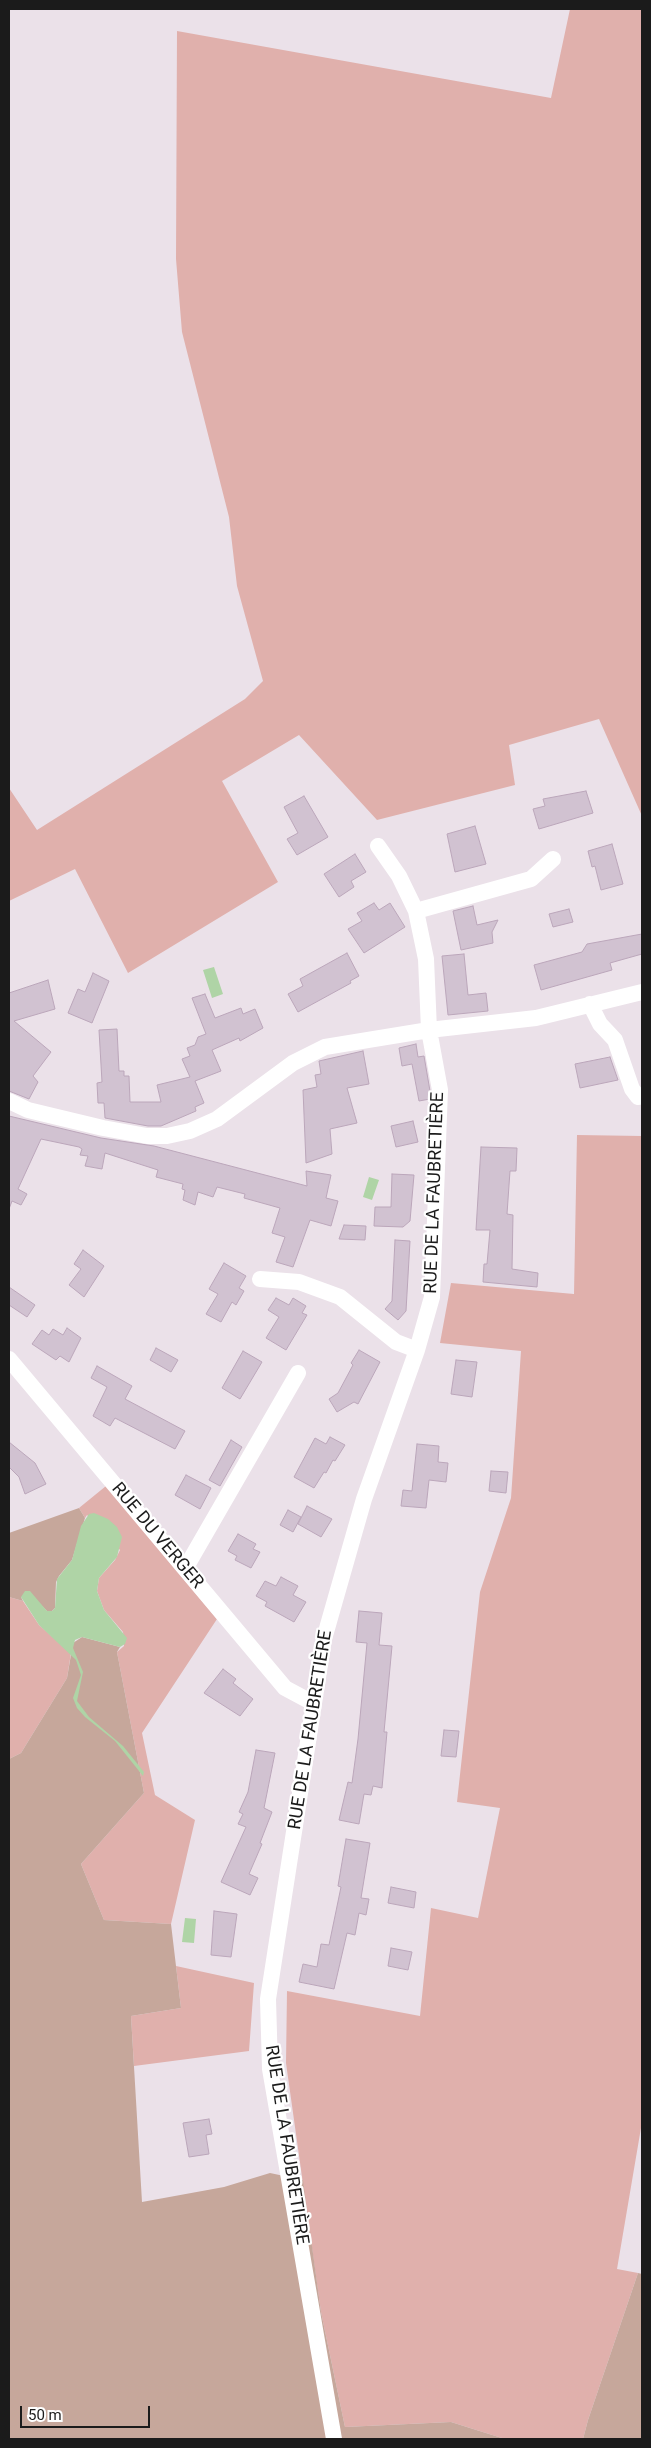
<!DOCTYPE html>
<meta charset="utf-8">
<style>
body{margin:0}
#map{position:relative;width:651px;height:2448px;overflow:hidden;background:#ebe1e9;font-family:Roboto,sans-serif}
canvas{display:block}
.frame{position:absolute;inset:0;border:10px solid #1b1b1b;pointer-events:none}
.scale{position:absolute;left:20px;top:2406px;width:130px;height:22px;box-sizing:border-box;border:2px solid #1b1b1b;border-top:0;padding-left:6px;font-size:15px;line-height:18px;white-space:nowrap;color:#1b1b1b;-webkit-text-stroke:4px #fff;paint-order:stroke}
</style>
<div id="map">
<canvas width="651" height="2448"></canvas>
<div class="frame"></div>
<div class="scale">50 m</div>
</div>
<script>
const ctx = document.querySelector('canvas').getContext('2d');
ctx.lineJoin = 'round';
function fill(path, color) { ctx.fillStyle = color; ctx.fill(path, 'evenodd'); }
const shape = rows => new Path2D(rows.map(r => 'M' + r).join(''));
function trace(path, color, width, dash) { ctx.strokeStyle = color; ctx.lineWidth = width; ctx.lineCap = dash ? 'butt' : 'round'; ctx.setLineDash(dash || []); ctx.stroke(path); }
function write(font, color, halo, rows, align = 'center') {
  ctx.font = font + ' Roboto,sans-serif'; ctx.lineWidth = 4.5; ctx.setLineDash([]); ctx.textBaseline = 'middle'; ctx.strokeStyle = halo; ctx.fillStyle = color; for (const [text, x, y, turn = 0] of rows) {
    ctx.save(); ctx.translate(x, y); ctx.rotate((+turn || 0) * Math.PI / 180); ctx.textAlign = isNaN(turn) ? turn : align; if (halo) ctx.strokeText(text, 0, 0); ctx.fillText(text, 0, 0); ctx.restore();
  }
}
fill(shape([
 [570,9,642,9,642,816,599,719,509,745,515,785,377,820,299,735,222,781,278,882,128,973,75,869,9,901,9,788,37,830,245,699,263,681,237,586,229,517,182,332,176,259,177,31,551,98],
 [577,1135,642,1136,642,2122,617,2269,638,2273,588,2420,583,2439,505,2439,451,2422,345,2427,321,2312,286,2063,287,1991,420,2016,431,1908,478,1918,500,1808,457,1802,480,1592,511,1498,521,1351,440,1343,451,1283,574,1294],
 [106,1486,217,1619,142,1733,155,1795,195,1820,171,1924,104,1920,81,1864,144,1793,117,1652,124,1646,123,1632,104,1610,97,1591,99,1578,115,1560,120,1550,87,1515,85,1518,79,1508],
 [9,1597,23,1601,39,1625,71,1653,67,1678,21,1753,9,1759],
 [176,1966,254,1983,249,2051,134,2066,131,2016,181,2008]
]), '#e0b0ac');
fill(shape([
 [79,1508,85,1518,72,1560,59,1576,56,1582,55,1608,52,1611,47,1611,42,1606,21,1597,23,1601,9,1597,9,1533],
 [82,1637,120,1647,117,1652,144,1793,81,1864,104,1920,171,1924,181,2008,131,2016,142,2202,224,2187,270,2173,303,2180,321,2312,345,2427,451,2422,505,2439,9,2439,9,1759,21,1753,67,1678,73,1643],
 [638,2273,642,2274,642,2439,583,2439,588,2420]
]), '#c6a79b');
fill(shape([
 [214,967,223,994,212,998,203,970],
 [369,1177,379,1180,372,1200,363,1197],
 [89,1514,94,1513,108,1519,117,1527,122,1537,117,1557,99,1578,97,1591,104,1610,127,1638,125,1644,120,1647,82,1637,75,1640,73,1648,83,1672,77,1701,89,1717,123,1746,144,1772,143,1776,115,1741,85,1717,77,1708,73,1698,81,1675,76,1660,39,1625,21,1597,25,1591,30,1591,47,1611,52,1611,55,1608,57,1579,72,1560,81,1526],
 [185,1918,196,1919,194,1943,182,1942]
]), '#afd4a6');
const building = shape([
 [586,791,593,813,539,829,533,809,545,806,543,799,586,791],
 [304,796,328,837,297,855,287,839,298,833,284,807,304,796],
 [475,826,486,864,455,872,447,834,475,826],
 [612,844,623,884,601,890,595,866,592,867,588,851,612,844],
 [355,854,366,872,351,881,354,887,339,897,324,874,355,854],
 [374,903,379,910,390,903,405,927,364,953,348,929,362,921,357,913,374,903],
 [473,906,477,925,498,920,492,932,493,943,461,950,453,911,473,906],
 [569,909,573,922,553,927,549,914,569,909],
 [642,934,642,954,610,963,612,970,541,990,534,965,582,952,587,944,642,934],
 [347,953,359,976,350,981,351,983,298,1012,288,994,303,986,300,979,347,953],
 [464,954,468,995,486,993,488,1011,448,1015,442,956,464,954],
 [93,973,109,981,92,1023,68,1013,78,989,85,992,93,973],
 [48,980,55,1009,14,1021,51,1052,33,1076,38,1082,29,1099,9,1091,9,993,48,980],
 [205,994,215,1018,241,1008,243,1014,255,1009,263,1028,240,1041,239,1038,212,1050,221,1071,195,1081,204,1103,195,1107,196,1111,161,1126,148,1126,105,1118,104,1103,98,1103,97,1083,102,1082,99,1030,117,1029,119,1071,124,1071,124,1076,129,1076,130,1102,161,1102,157,1085,190,1077,182,1059,190,1056,187,1048,195,1045,198,1037,206,1034,192,998,205,994],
 [416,1044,418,1057,424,1056,430,1091,430,1099,419,1101,412,1064,402,1066,399,1048,416,1044],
 [363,1051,369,1084,347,1088,357,1123,330,1129,332,1154,306,1163,303,1090,317,1087,315,1075,321,1074,319,1061,363,1051],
 [610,1057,618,1080,580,1088,575,1064,610,1057],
 [9,1116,101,1138,154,1146,307,1186,306,1171,331,1175,326,1198,338,1201,331,1226,310,1220,293,1267,276,1262,285,1237,272,1233,280,1208,244,1198,245,1194,217,1187,213,1197,198,1192,195,1205,183,1200,185,1190,182,1189,183,1184,156,1177,158,1170,105,1153,102,1169,85,1166,88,1156,80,1155,82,1149,79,1147,41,1139,18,1189,27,1194,21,1205,12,1201,9,1209,9,1116],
 [413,1121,418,1142,396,1147,391,1126,413,1121],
 [481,1147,517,1148,516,1171,510,1171,507,1214,513,1215,512,1269,538,1273,537,1287,483,1282,484,1264,487,1264,490,1230,476,1230,481,1147],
 [392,1174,414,1175,410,1221,403,1227,374,1226,375,1207,391,1207,392,1174],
 [344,1225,366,1226,365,1240,339,1239,344,1225],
 [395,1240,410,1241,406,1311,398,1320,385,1309,392,1301,395,1240],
 [83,1250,104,1266,84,1297,69,1285,81,1269,74,1264,83,1250],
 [224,1263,246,1276,239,1288,244,1291,236,1305,232,1302,221,1322,206,1314,218,1294,209,1289,224,1263],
 [9,1287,35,1305,27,1317,9,1305,9,1287],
 [276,1298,289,1305,293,1298,306,1306,302,1313,307,1315,286,1350,266,1338,279,1317,268,1310,276,1298],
 [67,1328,81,1338,69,1362,60,1356,56,1360,32,1344,42,1330,49,1335,53,1329,63,1335,67,1328],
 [156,1348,178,1360,171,1372,150,1360,156,1348],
 [359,1350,380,1362,358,1404,354,1402,337,1412,329,1399,338,1393,353,1365,351,1363,359,1350],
 [243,1351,262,1362,240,1399,222,1388,243,1351],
 [456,1360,477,1362,472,1397,451,1394,456,1360],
 [97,1366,132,1386,125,1399,185,1431,175,1449,115,1418,110,1426,93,1416,107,1387,91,1378,97,1366],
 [330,1437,345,1445,335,1461,333,1460,326,1473,324,1472,314,1488,294,1477,315,1438,326,1444,330,1437],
 [231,1440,242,1447,220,1486,209,1480,231,1440],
 [9,1442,35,1463,46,1484,25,1494,19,1477,9,1467,9,1442],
 [417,1444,439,1446,438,1462,448,1463,446,1482,429,1480,426,1508,401,1506,403,1490,412,1491,417,1444],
 [491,1471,508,1472,506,1493,489,1491,491,1471],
 [186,1475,211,1488,200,1509,175,1495,186,1475],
 [307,1506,332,1519,321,1537,298,1524,307,1506],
 [288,1510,301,1517,293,1532,280,1525,288,1510],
 [238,1534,256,1544,253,1549,260,1552,251,1568,235,1560,237,1556,228,1551,238,1534],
 [281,1577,298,1586,293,1595,306,1602,294,1622,265,1606,267,1602,256,1596,265,1581,276,1586,281,1577],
 [359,1611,382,1613,379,1645,392,1646,384,1732,387,1732,382,1788,373,1786,371,1795,364,1794,359,1824,339,1820,348,1782,352,1783,358,1739,367,1643,356,1642,359,1611],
 [223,1669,236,1679,233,1683,253,1699,240,1716,204,1693,223,1669],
 [444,1730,459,1731,456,1757,441,1756,444,1730],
 [256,1750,275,1753,264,1808,272,1812,260,1843,262,1844,249,1874,258,1878,250,1895,221,1882,246,1827,238,1824,243,1814,239,1812,248,1792,256,1750],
 [346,1839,370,1843,361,1898,369,1899,366,1915,359,1913,355,1935,347,1933,334,1989,299,1982,303,1964,317,1967,321,1944,329,1945,341,1887,338,1886,346,1839],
 [391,1887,416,1892,414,1908,388,1903,391,1887],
 [214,1911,237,1914,231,1957,211,1955,214,1911],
 [391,1948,412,1952,408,1970,388,1966,391,1948],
 [209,2119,212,2134,206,2135,209,2154,189,2157,183,2123,209,2119]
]);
fill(building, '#d1c2d1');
trace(building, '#bba6ba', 1);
trace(shape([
 [416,911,531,879,553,859],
 [590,1004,600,1024,615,1040,632,1089,638,1097],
 [9,1101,28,1110,103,1128,147,1136,167,1136,190,1131,217,1119,293,1063,325,1047,429,1030,536,1018,642,992],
 [260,1279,299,1282,340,1297,396,1342,417,1350],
 [9,1359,285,1688,313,1703],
 [185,1569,298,1373],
 [334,2439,270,2069,268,1999,324,1639,364,1499,417,1350,432,1297,440,1090,429,1030,426,959,416,911,399,876,378,846]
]), '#fff', 16);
write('18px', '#1b1b1b', '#fff', [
 ["RUE DE LA FAUBRETIÈRE",435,1193,-88],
 ["RUE DU VERGER",157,1536,50],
 ["RUE DE LA FAUBRETIÈRE",311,1730,-81],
 ["RUE DE LA FAUBRETIÈRE",286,2145,81]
]);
</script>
